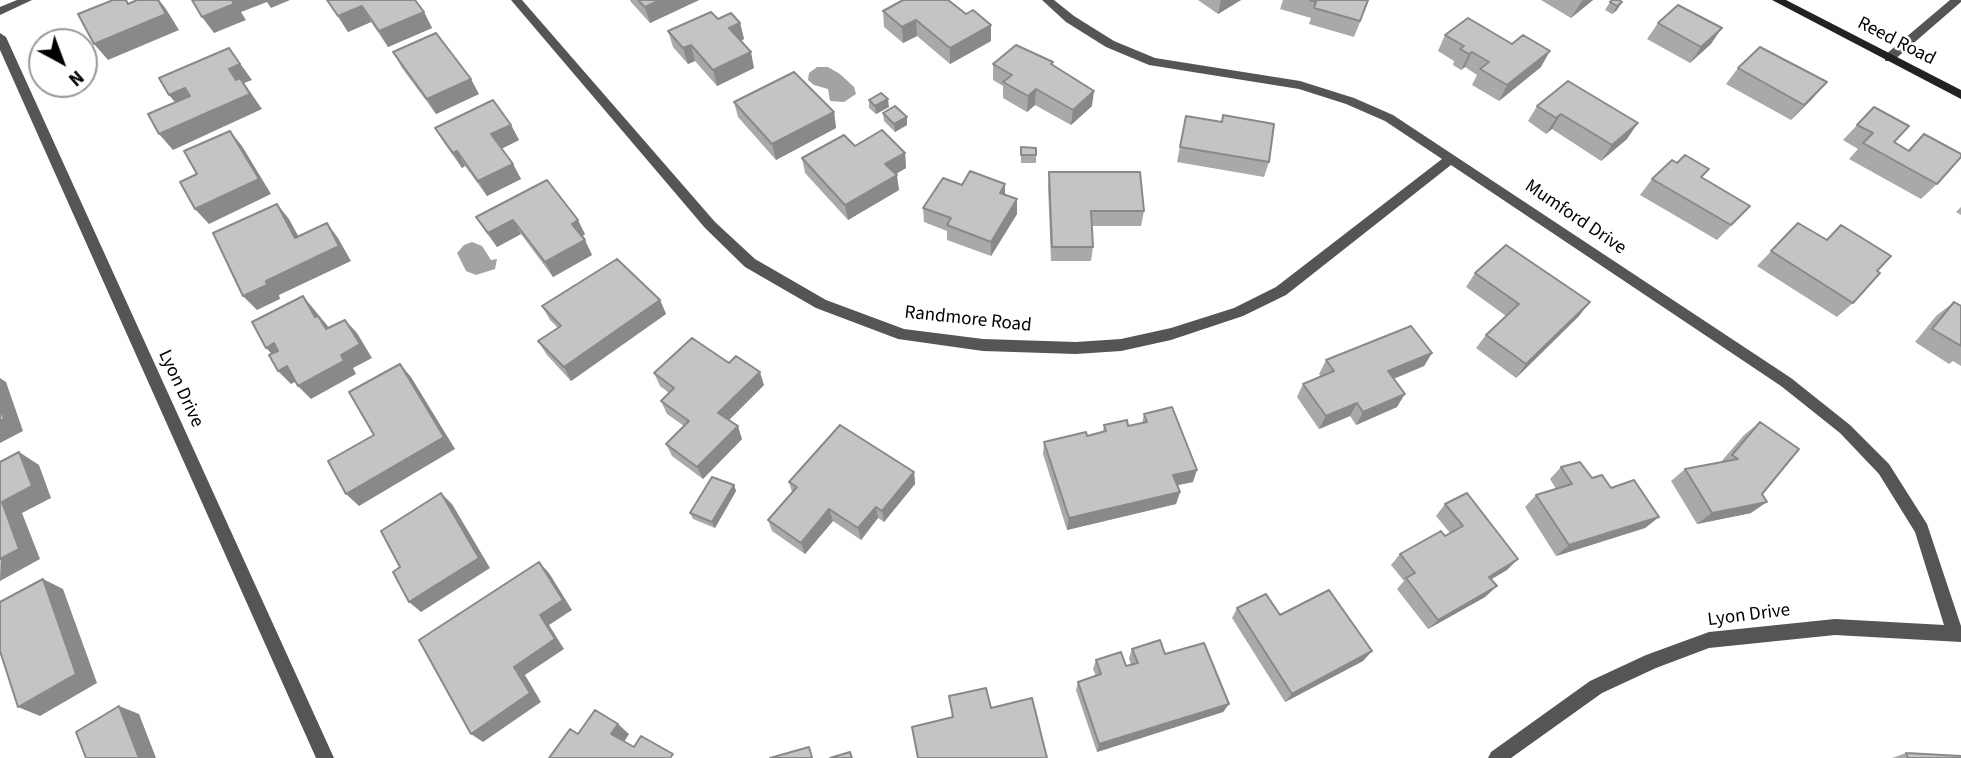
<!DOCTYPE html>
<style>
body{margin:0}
#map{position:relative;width:1961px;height:758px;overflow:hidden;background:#fff;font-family:"Source Sans 3",sans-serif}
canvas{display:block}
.north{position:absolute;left:28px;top:28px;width:70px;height:70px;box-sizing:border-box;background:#fff;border:2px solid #999;border-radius:50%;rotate:139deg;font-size:19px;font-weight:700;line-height:28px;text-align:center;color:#000}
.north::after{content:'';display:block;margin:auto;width:24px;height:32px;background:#000;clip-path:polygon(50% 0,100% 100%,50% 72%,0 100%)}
</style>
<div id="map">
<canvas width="1961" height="758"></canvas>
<div class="north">N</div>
</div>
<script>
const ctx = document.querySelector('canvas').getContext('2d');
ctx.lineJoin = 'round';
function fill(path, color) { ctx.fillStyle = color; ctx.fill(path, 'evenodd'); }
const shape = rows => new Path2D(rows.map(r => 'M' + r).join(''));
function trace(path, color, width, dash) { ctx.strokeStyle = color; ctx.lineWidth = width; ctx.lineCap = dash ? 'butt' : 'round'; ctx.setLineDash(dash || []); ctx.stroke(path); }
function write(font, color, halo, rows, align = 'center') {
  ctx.font = font + ' "Source Sans 3",sans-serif'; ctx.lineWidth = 5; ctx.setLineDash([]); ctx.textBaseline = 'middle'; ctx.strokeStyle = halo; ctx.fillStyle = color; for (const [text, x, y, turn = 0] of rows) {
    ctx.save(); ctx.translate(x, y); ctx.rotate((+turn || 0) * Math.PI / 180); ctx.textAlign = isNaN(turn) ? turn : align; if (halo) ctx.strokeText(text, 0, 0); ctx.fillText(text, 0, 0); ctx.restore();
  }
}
fill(shape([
 [817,67,828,67,840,74,854,87,856,94,844,102,830,101,828,89,814,85,808,80,809,73],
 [472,242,482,246,491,260,497,259,495,269,476,275,466,271,457,253,464,245]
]), '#a3a3a3');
fill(shape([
 [17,0,32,0,0,15,0,7,17,0],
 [511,0,522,0,715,222,755,259,826,300,904,329,983,339,1076,342,1121,339,1171,328,1234,308,1276,287,1442,159,1385,121,1346,104,1299,89,1149,65,1106,47,1066,22,1042,0,1054,0,1074,16,1114,41,1155,58,1300,81,1354,98,1393,115,1791,378,1850,425,1889,464,1927,524,1961,626,1961,642,1835,635,1709,648,1656,668,1602,693,1511,758,1488,758,1491,752,1590,681,1646,655,1709,632,1835,619,1944,625,1915,532,1879,474,1840,433,1781,386,1451,165,1286,295,1243,316,1171,340,1121,351,1076,354,983,351,898,339,816,308,745,267,705,228,511,0],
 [1950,0,1961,0,1961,2,1893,61,1885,61,1885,55,1950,0],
 [0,33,6,37,334,758,316,758,0,50,0,33]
]), '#555');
fill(shape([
 [1772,0,1786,0,1961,90,1961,99,1772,0]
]), '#222');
fill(shape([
 [327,0,424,12,432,28,388,47,371,22,348,32],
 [630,0,699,0,650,23,631,2],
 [1198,0,1241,0,1218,14],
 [1283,0,1369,0,1354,37,1309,24,1311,18,1280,9],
 [1541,0,1593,0,1571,18],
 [1610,2,1622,2,1617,10,1612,14,1605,10],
 [883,11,991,41,950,64,917,36,903,43,884,27],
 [718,19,740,23,744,39,740,41,754,68,717,86,695,61,688,64,673,47,668,31],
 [1658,23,1711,44,1690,63,1647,39],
 [1445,35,1541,67,1499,101,1472,85,1477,75,1465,67,1461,70,1453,65,1454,61,1438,51],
 [393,52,479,94,436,114,402,68],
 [1053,62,1053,65,1092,106,1071,125,1035,105,1027,112,1003,98,1003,86,993,80,993,64],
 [1738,68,1813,98,1791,120,1726,84],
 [1568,81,1627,139,1601,161,1552,129,1546,134,1528,121,1537,106],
 [869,100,889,107,876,114,869,108],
 [734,102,834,112,836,128,776,160,738,117],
 [1874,107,1894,142,1908,150,1924,134,1937,184,1921,199,1849,159,1858,149,1843,140],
 [883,113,907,125,895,132,884,121],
 [1186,116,1269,162,1264,177,1177,162],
 [511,125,519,140,501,149,513,164,521,179,487,196,465,166,462,168,444,143,435,128],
 [855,146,905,153,906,168,896,174,899,190,848,220,805,173,802,158],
 [1021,147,1036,148,1036,163,1021,163],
 [1049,172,1144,211,1141,226,1092,226,1093,247,1091,261,1051,261,1048,187],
 [1702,177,1736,221,1717,240,1640,195,1652,179],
 [1005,184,1005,195,1017,214,991,256,947,240,947,231,924,222,923,208,962,185],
 [1961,207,1961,215,1956,212],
 [476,217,585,234,582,237,592,255,553,277,521,234,497,247,485,231],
 [1798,223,1826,240,1841,225,1877,271,1853,303,1837,317,1757,266],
 [1475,273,1579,316,1516,378,1476,348,1486,335,1506,316,1466,287],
 [660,300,666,314,571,381,547,355,538,341,558,328,550,320,542,306],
 [1954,302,1961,306,1961,366,1953,361,1949,364,1915,342,1936,316],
 [1432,353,1424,366,1394,379,1397,407,1356,425,1350,416,1319,429,1297,397,1303,384,1321,377,1319,374,1326,360],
 [729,363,764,385,729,420,742,439,703,479,672,456,666,444,684,426,667,414,661,401,669,393,660,386,654,373],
 [1144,414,1193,482,1177,485,1180,492,1176,504,1067,530,1043,454,1044,442,1087,436,1103,432,1104,425,1128,426,1142,423],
 [1760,422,1762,494,1751,513,1697,524,1671,481,1685,469,1720,463,1744,435],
 [1561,467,1592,478,1611,488,1659,517,1645,528,1556,556,1525,507,1536,495,1556,489,1550,479],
 [914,472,915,484,884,522,878,518,861,540,833,521,805,554,772,531,768,520,792,492,789,482],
 [734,485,736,491,715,528,693,519,690,513],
 [1445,504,1507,570,1491,579,1497,586,1485,597,1428,629,1397,589,1404,581,1391,565,1400,554,1450,533,1436,516],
 [1237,608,1280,615,1372,651,1363,661,1285,702,1232,618],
 [1132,649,1165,654,1229,704,1223,712,1097,752,1076,690,1078,682,1096,676,1093,669,1096,660,1126,666,1131,665,1129,658],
 [1906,753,1961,758,1892,758]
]), '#a9a9a9');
fill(shape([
 [158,0,159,0,166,9,179,30,108,60,94,44],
 [232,0,290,0,271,8,267,2,241,12,246,20,214,33,202,17],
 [660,0,699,0,650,23,645,7],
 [1221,0,1241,0,1218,14],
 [1583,0,1593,0,1571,18,1581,2],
 [1622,2,1617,10,1612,14,1617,6],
 [362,6,371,22,348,32,338,16],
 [424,12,432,28,388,47,379,31],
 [916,20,917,36,903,43,902,27],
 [740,23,744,39,733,44,729,28],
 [991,25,991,41,950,64,950,48],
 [1722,28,1711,44,1690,63,1701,47],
 [691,45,695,61,688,64,683,48],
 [229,48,252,80,244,83,262,109,173,150,159,134,229,69],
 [1550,51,1541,67,1499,101,1507,85],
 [751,52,754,68,717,86,713,70],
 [1472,52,1465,67,1461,70,1469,54],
 [471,79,479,94,436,114,427,99],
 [1827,82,1813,98,1791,120,1804,105],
 [185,88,198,104,182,111,169,95],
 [1036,89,1035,105,1027,112,1028,96],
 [1094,91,1092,106,1071,125,1073,110],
 [888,99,889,107,876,114,875,106],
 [834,112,836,128,776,160,772,144],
 [1561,114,1552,129,1546,134,1556,118],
 [907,117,907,125,895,132,894,124],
 [1638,123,1627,139,1601,161,1612,145],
 [511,125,519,140,499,150,491,134],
 [230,131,242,146,271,194,209,224,195,209],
 [457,151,465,166,462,168,453,153],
 [905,153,906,168,887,179,885,164],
 [513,164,521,179,487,196,478,181],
 [897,175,899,190,848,220,845,205],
 [1005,184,1005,199,1000,193],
 [1017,199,1017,214,991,256,991,242],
 [277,204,289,219,307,252,295,238],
 [513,220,521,234,497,247,488,233],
 [578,220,585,234,579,238,572,224],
 [327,223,338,238,351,261,279,295,280,299,257,310,243,296,266,281],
 [585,240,592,255,553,277,545,262],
 [303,296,331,330,338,343,315,317],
 [660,300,666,314,571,381,564,367],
 [1590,302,1579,316,1516,378,1526,364],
 [345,320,357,333,372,358,353,368,356,374,311,399,298,386,341,355],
 [274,343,288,357,279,361,266,348],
 [1432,353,1424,366,1380,384,1388,371],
 [400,364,411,377,455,449,359,506,346,494,444,437],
 [287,366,300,379,291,384,278,371],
 [760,372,764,385,724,425,718,413],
 [0,378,6,382,23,431,0,443],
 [1405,394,1397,407,1356,425,1363,412],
 [1357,403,1350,416,1319,429,1326,416],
 [738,426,742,439,703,479,697,467],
 [19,452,39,465,51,498,22,513,40,559,0,581,2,502],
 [1197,470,1193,482,1169,487,1173,475],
 [914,472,915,484,884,522,882,511],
 [734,485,736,491,715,528,712,522],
 [1180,492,1176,504,1067,530,1069,518],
 [441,493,452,504,490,568,421,612,409,602],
 [1767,502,1751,513,1697,524,1712,513],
 [876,507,878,518,861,540,858,528],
 [829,509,833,521,805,554,801,543],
 [1659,517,1645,528,1556,556,1569,545],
 [1518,559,1507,570,1478,587,1489,577],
 [539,562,549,573,572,610,549,625,564,649,525,675,541,702,483,742,471,734,514,667,540,615],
 [43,579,63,589,97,683,40,716,18,707],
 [1497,586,1485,597,1428,629,1438,620],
 [1372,651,1363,661,1285,702,1292,694],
 [1229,704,1223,712,1097,752,1099,744],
 [119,706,139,714,156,758,139,758],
 [618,724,629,734,623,744,611,734]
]), '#898989');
const building = shape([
 [113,0,126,0,128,4,137,0,158,0,166,14,94,44,78,14,113,0],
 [192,0,232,0,234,4,202,17,192,0],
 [327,0,415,0,424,12,379,31,362,6,338,16,327,0],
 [638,0,660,0,645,7,638,0],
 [903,0,948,0,966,14,973,10,991,25,950,48,916,20,902,27,883,11,903,0],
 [1310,0,1368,0,1360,21,1314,8,1316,2,1310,0],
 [1612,0,1619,0,1622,2,1617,6,1610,2,1612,0],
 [1678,5,1722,28,1701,47,1658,23,1678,5],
 [711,12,718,19,731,13,740,23,729,28,751,52,713,70,691,45,683,48,668,31,711,12],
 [1468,18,1512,44,1523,35,1550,51,1507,85,1480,69,1489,62,1472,52,1469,54,1460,49,1464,46,1445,35,1468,18],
 [436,33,471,79,427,99,393,52,436,33],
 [1016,45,1053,62,1051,64,1094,91,1073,110,1036,89,1028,96,1003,82,1012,75,993,64,1016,45],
 [1760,47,1827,82,1804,105,1738,68,1760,47],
 [229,48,240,64,229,69,236,80,240,78,250,94,159,134,148,114,190,96,185,88,169,95,159,78,229,48],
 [794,72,834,112,772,144,734,102,794,72],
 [1568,81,1638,123,1612,145,1561,114,1556,118,1537,106,1568,81],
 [881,93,888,99,875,106,869,100,881,93],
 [493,100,511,125,491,134,513,164,478,181,457,151,453,153,435,128,493,100],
 [895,106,907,117,894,124,883,113,895,106],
 [1874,107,1909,126,1894,142,1909,151,1924,134,1961,154,1961,157,1937,184,1863,143,1873,133,1857,125,1874,107],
 [1223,115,1274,124,1269,162,1180,147,1186,116,1222,122,1223,115],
 [882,130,905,153,885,164,897,175,845,205,802,158,844,135,855,146,882,130],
 [230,131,259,179,195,209,180,182,197,174,184,151,230,131],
 [1021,147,1036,148,1036,155,1021,155,1021,147],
 [1685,155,1709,169,1701,177,1750,206,1731,225,1652,179,1672,160,1677,163,1685,155],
 [970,171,1005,184,1000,193,1017,199,991,242,947,225,951,218,923,208,943,178,962,185,970,171],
 [1049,172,1140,172,1144,211,1091,211,1093,247,1052,247,1049,172],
 [547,180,578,220,572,224,585,240,545,262,513,220,488,233,476,217,547,180],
 [277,204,295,238,327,223,339,246,266,281,267,285,243,296,213,233,277,204],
 [1798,223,1827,240,1841,225,1891,256,1877,271,1880,273,1853,303,1771,251,1798,223],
 [1506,245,1590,302,1526,364,1486,335,1519,304,1475,273,1506,245],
 [617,259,660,300,564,367,538,341,561,326,542,306,617,259],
 [303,296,315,317,318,316,326,329,345,320,360,344,341,355,344,361,298,386,287,366,278,371,269,355,278,351,274,343,266,348,252,322,303,296],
 [1954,302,1961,306,1961,346,1932,329,1954,302],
 [1411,326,1432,353,1388,371,1405,394,1363,412,1357,403,1326,416,1303,384,1334,371,1326,360,1411,326],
 [692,338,729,363,736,356,760,372,718,413,738,426,697,467,666,444,689,421,661,401,674,388,654,373,692,338],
 [400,364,444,437,346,494,328,461,374,435,349,392,400,364],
 [0,407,4,419,0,421,0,407],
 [1172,407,1197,470,1173,475,1180,492,1069,518,1044,442,1086,432,1087,436,1106,431,1104,425,1127,420,1128,426,1147,422,1144,414,1172,407],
 [1760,422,1799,449,1762,494,1767,502,1712,513,1685,469,1738,459,1732,455,1760,422],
 [840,425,914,472,882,511,876,507,858,528,829,509,801,543,768,520,797,487,789,482,840,425],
 [19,452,32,486,2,502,19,549,0,559,0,462,19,452],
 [1580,462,1592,478,1602,475,1611,488,1634,480,1659,517,1569,545,1536,495,1572,484,1561,467,1580,462],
 [712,477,734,485,712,522,690,513,712,477],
 [441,493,479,558,409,602,393,572,400,567,381,531,441,493],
 [1467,493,1518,559,1489,577,1497,586,1438,620,1406,578,1415,573,1400,554,1441,531,1445,536,1463,526,1445,504,1467,493],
 [539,562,563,600,540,615,555,639,514,667,530,693,471,734,419,640,539,562],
 [43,579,76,674,18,707,0,651,0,602,43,579],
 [1329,590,1372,651,1292,694,1237,608,1266,594,1280,615,1329,590],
 [1160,640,1165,654,1204,643,1229,704,1099,744,1078,682,1101,674,1096,660,1121,652,1126,666,1138,663,1132,649,1160,640],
 [986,688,991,708,1032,698,1047,758,918,758,912,727,953,717,949,696,986,688],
 [119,706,139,758,86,758,76,732,119,706],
 [595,710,618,724,611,734,634,747,641,736,673,754,670,758,549,758,570,729,578,734,595,710],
 [809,747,812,758,770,758,809,747],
 [850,752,852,758,830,758,850,752],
 [1906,753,1961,756,1961,758,1908,758,1906,753]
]);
fill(building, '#c4c4c4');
trace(building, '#898989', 2);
write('19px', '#000', '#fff', [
 ["Reed Road",1896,42,27],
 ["Mumford Drive",1575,218,34],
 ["Randmore Road",968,320,6],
 ["Lyon Drive",180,389,65],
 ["Lyon Drive",1749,616,-7]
]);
</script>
